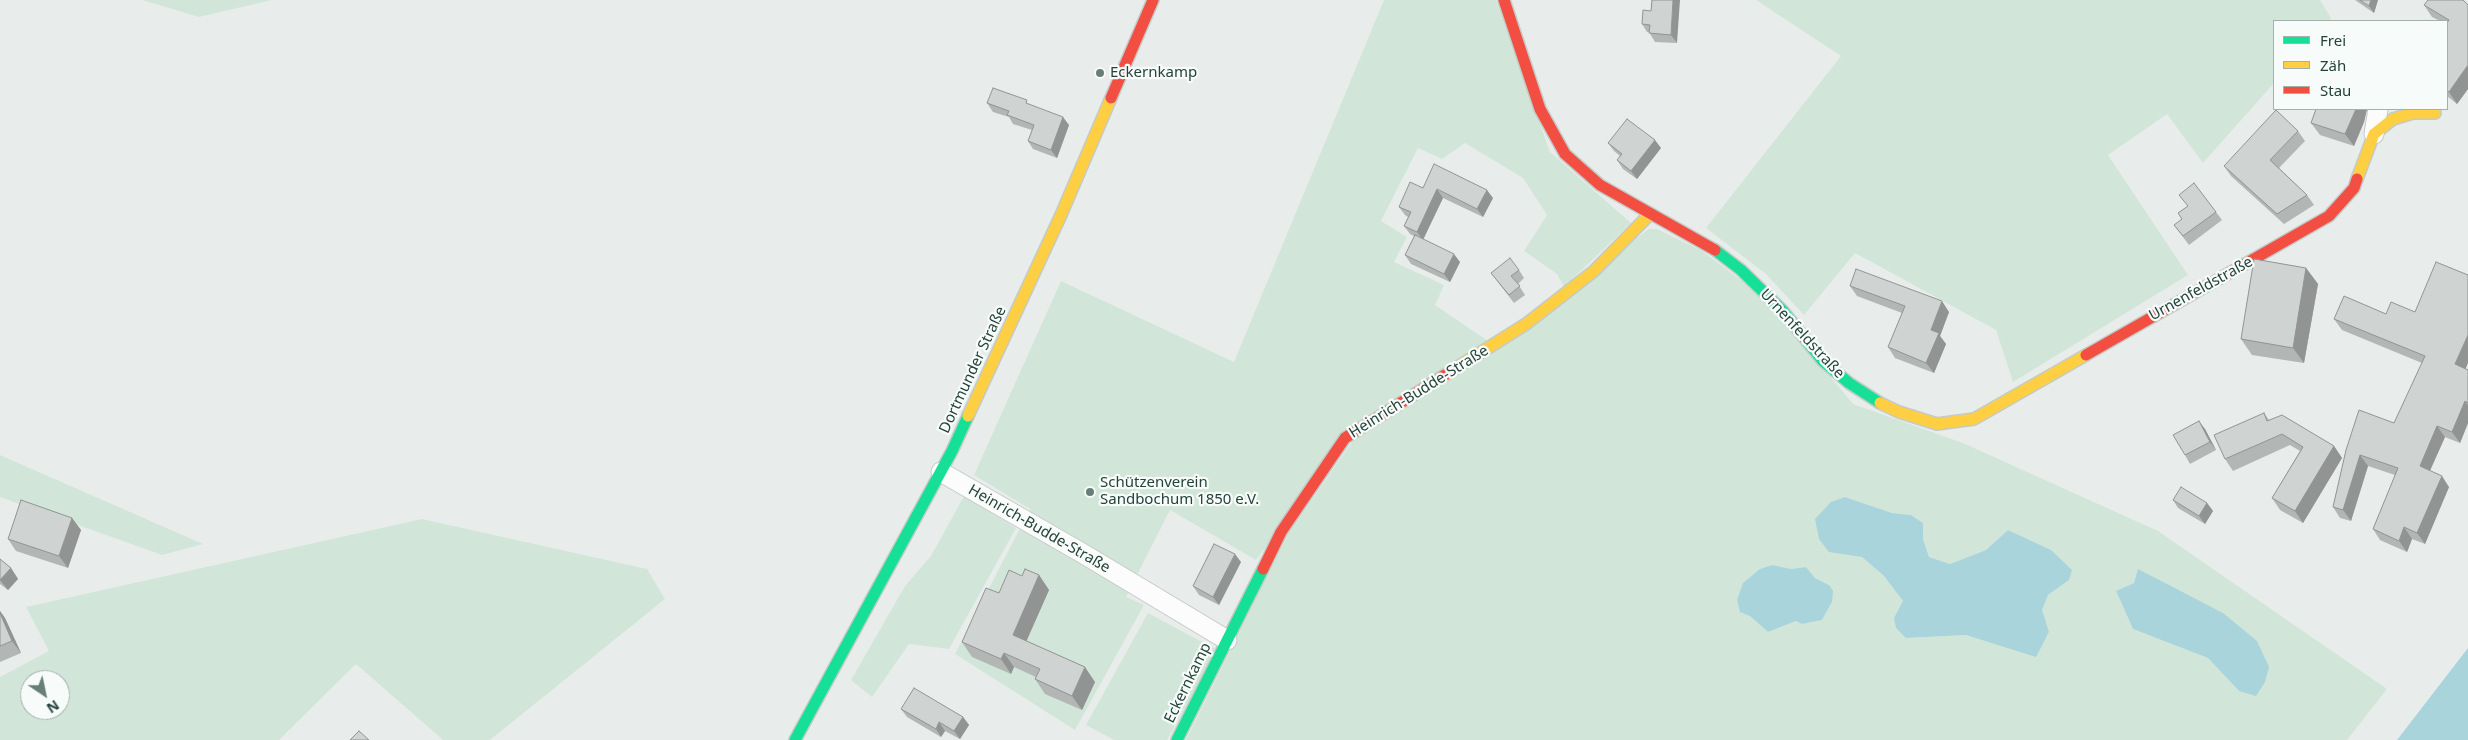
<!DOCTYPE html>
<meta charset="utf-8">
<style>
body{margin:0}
#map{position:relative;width:2468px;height:740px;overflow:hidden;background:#e8edeb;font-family:"Noto Sans",sans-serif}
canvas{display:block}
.legend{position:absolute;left:2273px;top:20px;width:175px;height:90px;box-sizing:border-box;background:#f7fbf9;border:1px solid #a3b1ad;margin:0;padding:6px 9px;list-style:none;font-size:15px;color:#24423a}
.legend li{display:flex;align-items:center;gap:10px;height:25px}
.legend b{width:25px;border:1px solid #a3b1ad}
.north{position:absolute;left:20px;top:670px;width:50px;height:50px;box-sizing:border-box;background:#f7fbf9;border:1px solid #a3b1ad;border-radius:50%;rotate:146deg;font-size:14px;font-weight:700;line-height:20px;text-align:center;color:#24423a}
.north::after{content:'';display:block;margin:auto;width:18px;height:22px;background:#697e78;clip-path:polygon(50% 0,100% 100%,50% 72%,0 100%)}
</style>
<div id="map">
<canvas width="2468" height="740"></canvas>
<ul class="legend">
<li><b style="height:6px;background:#16e098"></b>Frei</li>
<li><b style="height:6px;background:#ffcf43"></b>Zäh</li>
<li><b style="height:6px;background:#f24e42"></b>Stau</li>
</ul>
<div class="north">N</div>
</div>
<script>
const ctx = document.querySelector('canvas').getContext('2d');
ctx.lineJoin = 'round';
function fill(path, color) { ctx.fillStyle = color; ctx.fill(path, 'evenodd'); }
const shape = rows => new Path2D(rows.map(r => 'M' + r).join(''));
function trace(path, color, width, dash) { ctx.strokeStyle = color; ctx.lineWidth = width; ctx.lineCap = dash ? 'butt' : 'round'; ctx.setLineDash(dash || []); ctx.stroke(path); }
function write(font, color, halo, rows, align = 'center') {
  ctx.font = font + ' "Noto Sans",sans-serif'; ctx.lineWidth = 4.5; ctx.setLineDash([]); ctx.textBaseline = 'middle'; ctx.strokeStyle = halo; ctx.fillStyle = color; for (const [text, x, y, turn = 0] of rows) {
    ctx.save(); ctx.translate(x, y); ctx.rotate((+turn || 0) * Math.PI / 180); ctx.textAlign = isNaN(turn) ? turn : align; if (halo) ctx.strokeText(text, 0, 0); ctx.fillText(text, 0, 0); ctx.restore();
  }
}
fill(shape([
 [142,0,272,0,199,17],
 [1384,0,1496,0,1550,152,1631,223,1564,287,1557,274,1524,251,1547,215,1523,178,1465,143,1442,159,1418,148,1381,221,1407,237,1394,262,1444,285,1435,305,1488,341,1361,419,1256,560,1170,510,1126,597,1144,605,1075,730,955,654,1030,509,974,475,1061,281,1234,362],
 [1756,0,2320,0,2331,18,2329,21,2274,21,2274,83,2203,163,2167,114,2108,155,2188,275,2013,382,1996,330,1855,253,1804,315,1766,274,1706,228,1841,56],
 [1649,229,1657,229,1702,251,1765,298,1853,404,1963,443,2158,531,2387,689,2347,740,1186,740,1287,536,1352,442],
 [1845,497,1892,513,1911,515,1923,523,1923,539,1929,557,1950,564,1986,550,2008,530,2051,550,2069,580,2048,595,2041,610,2049,632,2036,656,1966,635,1906,638,1903,601,1884,576,1862,557],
 [1771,565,1791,569,1806,567,1815,578,1829,585,1832,602,1822,620,1802,624,1796,621,1768,632,1750,616,1740,611,1737,600,1743,584],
 [2134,583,2188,596,2223,613,2239,691,2208,658,2133,629,2116,591],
 [0,455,203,544,162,555,0,497],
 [964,496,1016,528,949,649,909,644,872,697,851,680,905,586,931,556],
 [422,519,647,569,665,599,490,740,443,740,356,664,279,740,0,740,0,677,49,651,26,607],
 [30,680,60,680,60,710,30,710],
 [1148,613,1217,650,1167,740,1114,740,1086,725]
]), '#d1e6d8');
fill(shape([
 [1845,497,1892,513,1911,515,1923,523,1923,539,1929,557,1950,564,1986,550,2008,530,2051,550,2072,570,2069,580,2048,595,2042,610,2049,632,2036,657,1966,635,1906,638,1896,628,1894,618,1903,601,1884,576,1862,557,1829,552,1819,539,1815,519,1831,502],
 [1772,565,1791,569,1806,567,1815,578,1829,585,1833,591,1832,602,1822,620,1802,624,1796,621,1768,632,1750,616,1740,612,1737,600,1743,583,1760,569],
 [2138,569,2223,613,2257,641,2269,667,2265,682,2256,696,2239,691,2208,658,2133,629,2116,591,2134,583],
 [2468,648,2468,740,2397,740]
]), '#a9d4db');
const street = shape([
 [2374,134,2378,109],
 [941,472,1082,553,1227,640]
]);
const fast = shape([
 [1715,250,1741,270,1782,310,1823,361,1849,383,1880,403],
 [795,740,952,451,968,416],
 [1177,740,1263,569]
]);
const slow = shape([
 [2357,179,2374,134,2393,119,2413,113,2435,113],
 [1445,375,1526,324,1594,271,1650,214],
 [1880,403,1899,412,1937,424,1974,419,2086,355],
 [968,416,1061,215,1111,98]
]);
const jam = shape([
 [1504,0,1540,109,1565,154,1600,185,1715,250],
 [1111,98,1153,0],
 [2086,355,2329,216,2354,188,2357,179],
 [1263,569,1281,532,1345,438,1445,375]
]);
trace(street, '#c5cac8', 21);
trace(fast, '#c3cbc8', 14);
trace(slow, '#c3cbc8', 14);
trace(jam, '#c3cbc8', 14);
trace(street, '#fcfcfc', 19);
trace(fast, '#16e098', 11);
trace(slow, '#ffcf43', 11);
trace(jam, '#f24e42', 11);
fill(shape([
 [1652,0,1677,43,1655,42,1649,32,1647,32,1642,24,1651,11],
 [2355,0,2378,0,2374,13],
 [2424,5,2468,5,2468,89,2457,104,2447,96,2447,21,2440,21,2432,17],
 [987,103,1029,104,1069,125,1057,158,1033,149,1028,141,1032,130,1013,124,1009,117,993,112],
 [2316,109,2367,109,2364,122,2354,146,2320,135,2311,123],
 [2298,131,2305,141,2279,168,2307,195,2314,205,2284,224,2231,176,2224,166],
 [1608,143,1661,148,1637,179,1623,169,1617,160,1620,156,1614,151],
 [1423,188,1493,198,1483,217,1443,198,1423,239,1460,262,1450,282,1411,264,1405,255,1414,236,1410,234,1404,226,1408,217,1405,215,1399,207],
 [2179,195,2216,212,2222,220,2189,245,2174,225,2182,219,2178,213,2188,206],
 [2306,268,2318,284,2304,363,2252,355,2241,339],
 [1519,270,1524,278,1518,284,1525,295,1514,303,1491,273],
 [1850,286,1949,312,1940,336,1946,344,1934,373,1895,358,1888,347,1902,313,1857,296],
 [2386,314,2468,370,2468,423,2460,443,2445,437,2430,471,2449,487,2425,544,2412,539,2407,552,2380,540,2373,529,2395,475,2368,466,2351,521,2340,518,2333,507,2346,450,2394,423,2422,363,2342,330,2334,319],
 [2264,413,2269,420,2334,446,2342,458,2303,523,2280,510,2272,498,2300,451,2290,445,2233,471,2225,459],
 [2205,429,2216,450,2190,464,2185,455],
 [2173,500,2207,503,2213,511,2205,524,2178,508],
 [72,518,81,530,68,568,16,551,8,539],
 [0,559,11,568,18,579,8,590,0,584],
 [1241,562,1219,605,1199,595,1193,586],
 [1039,575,1049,590,1026,641,1095,682,1082,710,1045,694,1035,679,1036,677,1014,667,1011,674,972,657,962,642,1022,576],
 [0,611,5,618,21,653,0,662],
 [901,709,963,717,969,725,960,739,945,731,941,737,907,717]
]), '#b2b6b5');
fill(shape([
 [1673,0,1680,0,1677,43,1671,35],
 [2371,0,2378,0,2374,13,2369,6],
 [2468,65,2468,89,2457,104,2449,92],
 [2356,109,2367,109,2364,122,2354,146,2345,134],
 [1063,117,1069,125,1057,158,1051,150],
 [1655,140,1661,148,1637,179,1631,171],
 [1437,189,1443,198,1423,240,1417,232],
 [1487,190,1493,198,1483,217,1477,209],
 [1454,254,1460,262,1450,282,1444,274],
 [2306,268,2318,284,2304,363,2293,348],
 [1942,301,1949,312,1940,336,1946,344,1934,373,1926,363,1931,330],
 [2468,335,2468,363,2463,375,2455,364],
 [2465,401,2468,405,2468,423,2460,443,2452,432],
 [2199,421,2205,429,2216,450,2210,442],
 [2437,426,2445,437,2427,477,2420,466],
 [2334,446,2342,458,2303,523,2295,511],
 [2360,455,2368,466,2351,521,2343,510],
 [2442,476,2449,487,2425,544,2417,533],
 [2207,503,2213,511,2205,524,2199,516],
 [72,518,81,530,68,568,59,556],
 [2404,527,2412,539,2407,552,2399,541],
 [1235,554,1241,562,1219,605,1213,597],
 [11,568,18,579,8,590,0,580],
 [1039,575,1049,590,1023,649,1013,635],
 [0,611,5,618,21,653,12,641,0,613],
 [1004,653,1014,667,1011,674,1001,659],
 [1085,667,1095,682,1082,710,1072,696],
 [963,717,969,725,960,739,954,731],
 [939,722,945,731,941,737,936,729]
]), '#919493');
const building = shape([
 [1652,0,1673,0,1671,35,1649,33,1650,25,1642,24,1643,10,1651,11,1652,0],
 [2360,0,2371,0,2369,6,2360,0],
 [2428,0,2463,0,2468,5,2468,65,2449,92,2447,90,2447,23,2449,20,2424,5,2428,0],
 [993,88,1027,100,1026,103,1063,117,1051,150,1028,141,1034,125,1007,115,1009,111,987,103,993,88],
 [2316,109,2356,109,2345,134,2311,123,2316,109],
 [2276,110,2298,131,2270,160,2307,195,2277,214,2224,166,2276,110],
 [1627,119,1655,140,1631,171,1617,160,1622,154,1608,143,1627,119],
 [1434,164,1487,190,1477,209,1437,189,1417,232,1404,226,1411,212,1399,207,1410,182,1423,188,1434,164],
 [2194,183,2216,212,2183,236,2174,225,2182,219,2178,213,2188,206,2179,195,2194,183],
 [1415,235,1454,254,1444,274,1405,255,1415,235],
 [1510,258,1519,270,1511,276,1520,286,1509,295,1491,273,1510,258],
 [2254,259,2306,268,2293,348,2241,339,2254,259],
 [2436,262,2468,275,2468,335,2455,364,2468,370,2468,403,2465,401,2452,432,2437,426,2420,466,2442,476,2417,533,2404,527,2399,541,2373,529,2398,468,2360,455,2343,510,2333,507,2346,450,2359,410,2394,423,2425,356,2334,319,2344,296,2386,314,2391,302,2415,312,2436,262],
 [1856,269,1942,301,1931,330,1939,333,1926,363,1888,347,1905,306,1850,286,1856,269],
 [2264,413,2267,421,2282,415,2334,446,2295,511,2272,498,2303,447,2282,434,2225,459,2214,435,2264,413],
 [2199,421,2210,442,2185,455,2173,435,2199,421],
 [2181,487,2207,503,2199,516,2173,500,2181,487],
 [21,500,72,518,59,556,8,539,21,500],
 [1214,544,1235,554,1213,597,1193,586,1214,544],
 [0,559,11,568,0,580,0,559],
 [1025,569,1039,575,1013,635,1085,667,1072,696,1035,679,1040,669,1004,653,1001,659,962,642,986,588,999,593,1009,570,1022,576,1025,569],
 [0,613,12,641,0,646,0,613],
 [914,688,963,717,954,731,939,722,936,729,901,709,914,688],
 [359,731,369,740,350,740,359,731]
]);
fill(building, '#cfd4d2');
trace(building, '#919493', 1);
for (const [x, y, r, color] of [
 [1100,73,5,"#697e78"],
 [1090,492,5,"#697e78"]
]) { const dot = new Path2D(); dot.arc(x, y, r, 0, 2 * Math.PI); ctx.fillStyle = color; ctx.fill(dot); trace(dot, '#f7fbf9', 2); }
write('15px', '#24423a', '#f7fbf9', [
 ["Eckernkamp",1110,73],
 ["Schützenverein",1100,483],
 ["Sandbochum 1850 e.V.",1100,500]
], 'left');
write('15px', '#24423a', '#f7fbf9', [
 ["Urnenfeldstraße",2201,289,-29],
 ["Urnenfeldstraße",1802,334,47],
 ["Dortmunder Straße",973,370,-65],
 ["Heinrich-Budde-Straße",1419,392,-32],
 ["Heinrich-Budde-Straße",1039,529,30],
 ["Eckernkamp",1188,683,-64]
]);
</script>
